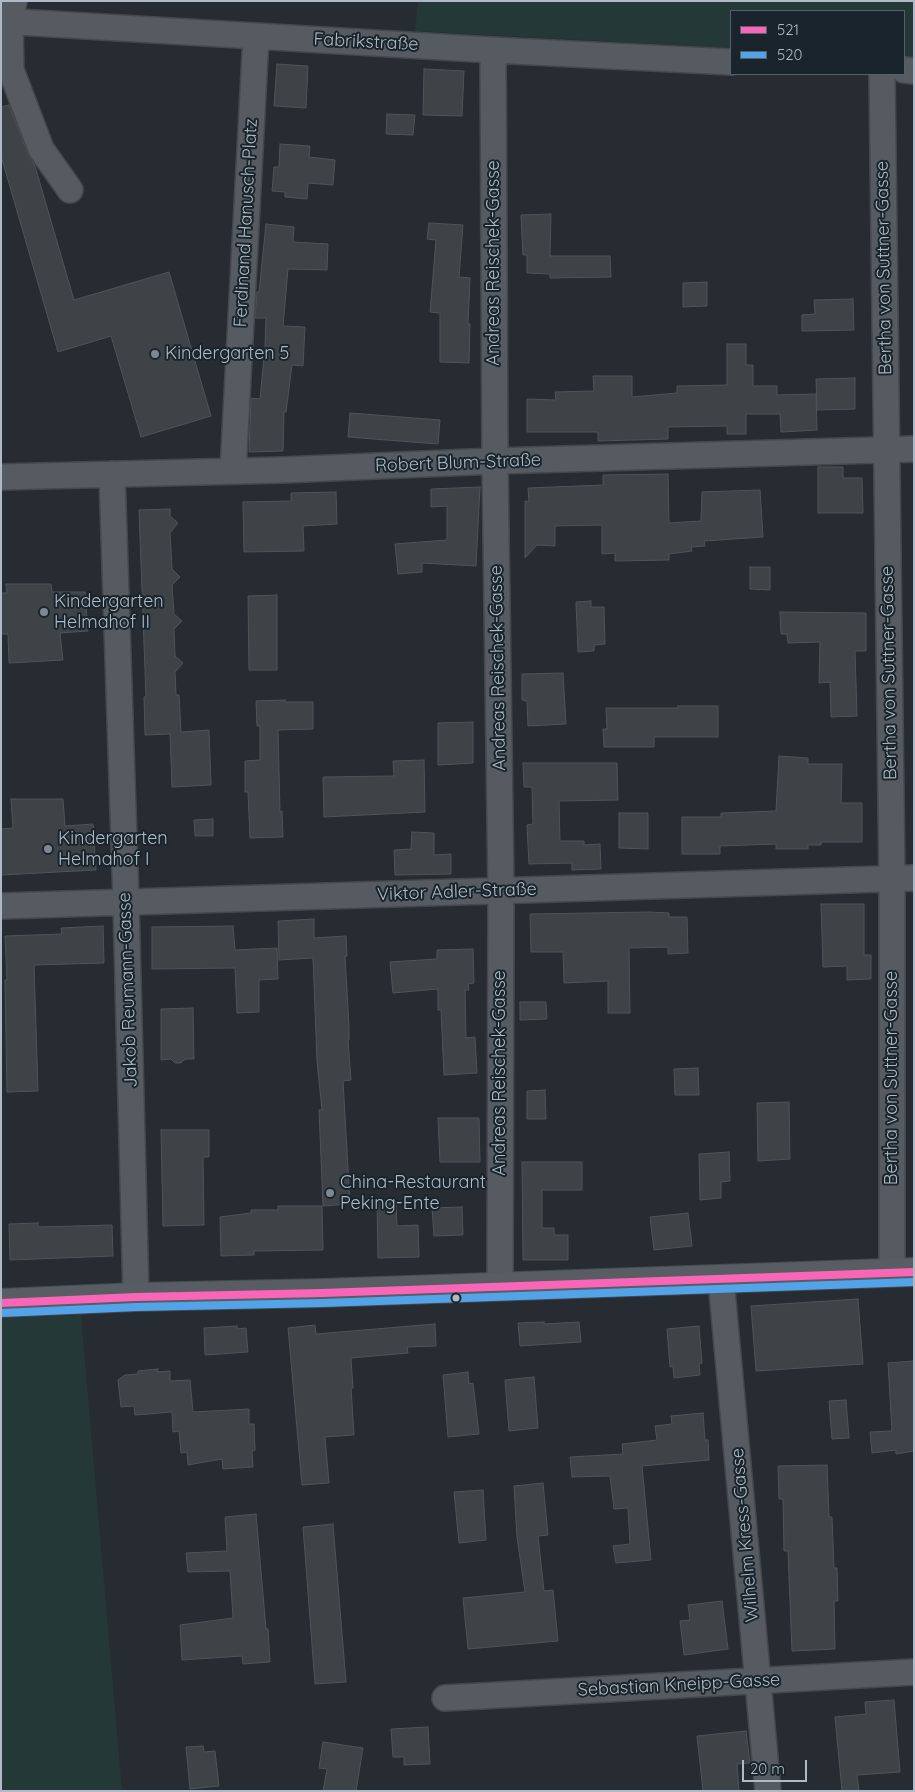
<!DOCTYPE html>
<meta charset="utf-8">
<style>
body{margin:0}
#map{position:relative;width:915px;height:1792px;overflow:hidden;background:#262c32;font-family:Quicksand,sans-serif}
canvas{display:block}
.frame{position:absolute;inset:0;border:2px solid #afbac4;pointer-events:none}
.legend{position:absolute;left:730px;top:10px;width:175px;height:65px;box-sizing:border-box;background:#1a242c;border:1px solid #566069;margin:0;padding:6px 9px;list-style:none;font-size:15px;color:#afbac4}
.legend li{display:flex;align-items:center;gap:10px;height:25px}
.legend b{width:25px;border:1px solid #566069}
.scale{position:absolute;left:742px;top:1760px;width:65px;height:22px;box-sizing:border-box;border:2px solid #afbac4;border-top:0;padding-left:6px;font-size:15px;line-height:18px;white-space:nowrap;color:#afbac4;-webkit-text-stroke:4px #1a242c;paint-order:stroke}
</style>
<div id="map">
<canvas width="915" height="1792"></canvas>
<div class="frame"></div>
<ul class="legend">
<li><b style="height:6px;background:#fa66b7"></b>521</li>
<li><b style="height:6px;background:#53a3e8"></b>520</li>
</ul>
<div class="scale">20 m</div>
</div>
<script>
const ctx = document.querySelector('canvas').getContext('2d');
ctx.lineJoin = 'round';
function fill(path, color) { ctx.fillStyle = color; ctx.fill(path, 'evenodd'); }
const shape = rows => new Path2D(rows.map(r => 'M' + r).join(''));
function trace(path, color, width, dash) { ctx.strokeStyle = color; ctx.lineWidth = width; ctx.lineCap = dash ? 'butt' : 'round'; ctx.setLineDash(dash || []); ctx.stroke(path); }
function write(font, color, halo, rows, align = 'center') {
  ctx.font = font + ' Quicksand,sans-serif'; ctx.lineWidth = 4; ctx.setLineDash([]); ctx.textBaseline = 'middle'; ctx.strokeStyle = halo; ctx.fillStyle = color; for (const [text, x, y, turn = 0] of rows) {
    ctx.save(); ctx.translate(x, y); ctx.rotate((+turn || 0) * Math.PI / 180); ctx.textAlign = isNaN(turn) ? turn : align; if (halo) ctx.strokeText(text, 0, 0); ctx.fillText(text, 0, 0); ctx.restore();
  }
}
fill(shape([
 [418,1,914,1,914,58,904,57,904,11,731,11,731,48,415,31],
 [81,1315,122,1791,1,1791,1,1318]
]), '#243837');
const building = shape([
 [277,64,308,66,306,108,274,106,277,64],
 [424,69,464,71,462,116,423,115,424,69],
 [9,105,28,154,35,166,74,300,169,272,211,416,141,437,111,336,58,352,1,156,1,107,9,105],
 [387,114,415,115,413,135,386,134,387,114],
 [280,144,310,146,309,157,335,160,333,185,308,183,307,199,285,197,285,192,272,191,274,167,279,167,280,144],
 [551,214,550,256,610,256,611,277,550,278,550,274,527,273,527,255,523,255,521,215,551,214],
 [429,223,463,225,459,277,470,278,468,324,470,324,469,363,440,362,440,313,430,312,436,240,427,239,429,223],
 [266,224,294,227,293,242,328,244,327,270,288,269,283,326,305,327,303,366,292,365,286,412,284,412,283,451,249,452,251,398,260,399,265,347,266,318,255,318,257,292,259,292,266,224],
 [707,282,707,306,683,307,683,283,707,282],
 [853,299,854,330,802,331,802,315,815,314,814,300,853,299],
 [727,344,746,344,746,365,753,365,753,386,777,386,777,395,816,394,817,430,781,432,780,414,746,414,746,434,727,434,727,426,668,427,668,439,598,441,598,432,527,432,527,399,556,400,555,392,594,391,593,376,632,376,632,397,677,393,677,386,727,385,727,344],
 [855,378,855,409,817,410,816,379,855,378],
 [350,413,440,420,438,444,348,437,350,413],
 [818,467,843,467,843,478,862,478,863,513,818,513,818,467],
 [668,474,669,523,701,521,702,492,760,490,763,537,704,541,705,546,691,547,692,551,669,554,669,560,615,561,615,553,602,554,602,525,555,526,555,546,537,545,525,558,525,501,529,502,528,488,603,485,603,475,668,474],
 [480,487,476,566,422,563,422,572,398,574,395,544,447,540,447,506,431,507,431,489,480,487],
 [336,492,337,524,303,526,304,551,244,552,243,502,291,501,291,493,336,492],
 [170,509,170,516,178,523,170,533,172,569,180,577,172,585,174,614,182,621,174,629,175,656,183,663,175,672,176,695,179,695,181,732,209,730,211,785,172,787,170,734,145,735,144,697,146,697,139,510,170,509],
 [750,567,770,567,770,590,750,589,750,567],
 [6,584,51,584,52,592,85,592,88,631,60,633,63,660,9,663,8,634,1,634,1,593,7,593,6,584],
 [277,595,277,670,249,670,248,596,277,595],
 [591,601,591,607,604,607,605,644,594,645,594,651,578,652,576,602,591,601],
 [780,612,866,613,866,651,855,651,857,716,831,717,830,682,819,683,820,642,788,643,787,634,781,634,780,612],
 [563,673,566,724,528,726,527,701,522,700,522,674,563,673],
 [285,700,285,702,313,702,313,729,278,730,280,812,282,811,283,837,250,838,248,792,245,792,245,761,260,760,260,726,257,726,256,701,285,700],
 [678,706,718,706,718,737,654,737,654,747,604,747,603,729,607,729,606,708,678,708,678,706],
 [473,722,473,763,438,765,438,723,473,722],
 [779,756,808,758,808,764,842,764,841,803,862,803,862,842,821,842,821,845,808,845,808,849,776,849,776,844,720,846,720,854,682,854,682,817,721,817,721,813,776,811,779,756],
 [424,760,425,812,324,817,323,777,394,776,393,761,424,760],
 [523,763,617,763,618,800,559,801,560,841,584,841,584,845,600,844,601,869,572,870,572,863,529,864,527,825,533,824,532,787,524,787,523,763],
 [11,799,63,799,65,826,93,824,96,870,1,875,1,829,13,828,11,799],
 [619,813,648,813,648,849,619,848,619,813],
 [213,819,213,836,195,836,194,820,213,819],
 [412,832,434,833,434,855,451,854,451,874,395,875,394,850,411,849,412,832],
 [821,904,864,904,864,955,871,955,871,979,847,980,847,966,823,967,821,904],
 [650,912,669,913,669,917,687,917,688,953,668,954,668,947,629,948,630,1013,608,1013,608,981,564,983,563,952,531,952,530,914,650,912],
 [314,919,314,938,346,936,347,956,345,956,349,1027,349,1040,348,1040,351,1080,343,1081,350,1204,323,1206,319,1110,322,1110,317,1061,313,958,279,960,278,921,314,919],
 [103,926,104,963,34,965,38,1091,7,1092,5,980,7,980,5,936,62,934,61,928,103,926],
 [233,926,235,950,277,948,278,979,259,980,259,1012,237,1013,235,968,152,969,152,927,233,926],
 [473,949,474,983,468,984,469,990,465,990,466,1038,475,1037,477,1073,444,1075,441,1010,438,1010,438,989,393,993,390,962,437,959,437,950,473,949],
 [520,1002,546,1002,547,1019,520,1020,520,1002],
 [193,1008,194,1059,185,1059,181,1063,175,1063,171,1059,161,1060,161,1009,193,1008],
 [698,1068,699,1095,675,1095,674,1069,698,1068],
 [545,1090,546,1119,527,1119,527,1091,545,1090],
 [789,1102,790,1159,758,1161,757,1103,789,1102],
 [438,1118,479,1118,480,1162,440,1162,438,1118],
 [161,1130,209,1130,209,1157,203,1157,204,1225,163,1226,161,1130],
 [729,1152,730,1181,721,1182,721,1198,700,1200,699,1154,729,1152],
 [522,1162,582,1162,582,1190,542,1190,542,1228,554,1228,554,1235,568,1235,568,1260,523,1260,522,1162],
 [377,1200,396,1200,397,1226,418,1225,419,1257,378,1258,377,1200],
 [278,1206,322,1206,323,1250,254,1251,254,1255,221,1256,220,1217,251,1213,251,1210,278,1210,278,1206],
 [462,1207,463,1235,434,1236,432,1208,462,1207],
 [688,1213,692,1246,654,1250,650,1217,688,1213],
 [38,1223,38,1227,112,1225,113,1256,10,1260,9,1224,38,1223],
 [858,1299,863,1364,756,1371,751,1306,858,1299],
 [544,1322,544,1324,579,1322,581,1342,520,1346,518,1323,544,1322],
 [435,1324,436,1346,407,1347,408,1353,351,1358,353,1388,351,1388,354,1435,325,1437,329,1483,302,1485,288,1328,315,1325,316,1334,435,1324],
 [237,1326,237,1329,246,1328,248,1352,205,1355,204,1328,237,1326],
 [699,1326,702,1363,699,1364,700,1375,674,1378,673,1366,670,1367,667,1329,699,1326],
 [914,1361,914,1451,896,1454,896,1450,872,1453,870,1432,892,1431,888,1363,914,1361],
 [158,1369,157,1372,170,1371,170,1381,190,1380,193,1412,249,1409,249,1424,254,1424,255,1450,252,1451,253,1467,223,1469,222,1459,188,1465,187,1452,181,1453,179,1431,173,1432,172,1412,135,1415,134,1406,121,1407,118,1380,125,1375,138,1374,138,1371,158,1369],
 [468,1372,469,1384,473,1383,479,1434,448,1437,443,1375,468,1372],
 [534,1377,538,1428,509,1431,505,1380,534,1377],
 [846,1400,849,1438,832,1439,829,1401,846,1400],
 [703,1413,705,1440,708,1440,709,1460,642,1466,651,1560,616,1563,613,1546,630,1544,628,1508,614,1509,610,1476,572,1477,570,1457,623,1454,622,1444,657,1440,655,1426,672,1424,671,1416,703,1413],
 [827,1465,829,1517,832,1517,834,1568,837,1568,838,1601,834,1601,835,1649,792,1651,788,1551,784,1551,783,1499,779,1499,778,1466,827,1465],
 [543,1483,548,1535,538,1536,544,1591,553,1590,558,1641,468,1649,463,1598,525,1592,517,1537,514,1486,543,1483],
 [483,1490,486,1540,459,1543,454,1492,483,1490],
 [256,1514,266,1629,268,1629,270,1662,243,1664,242,1656,182,1660,180,1625,233,1618,230,1571,188,1572,186,1553,227,1551,225,1517,256,1514],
 [333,1524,346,1682,315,1684,303,1527,333,1524],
 [722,1601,728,1649,684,1655,680,1621,690,1620,688,1605,722,1601],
 [894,1700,900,1772,857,1775,859,1791,842,1791,835,1717,866,1714,865,1702,894,1700],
 [428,1727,430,1764,404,1765,404,1757,393,1757,391,1729,428,1727],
 [746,1731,750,1763,737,1764,739,1791,703,1791,697,1736,746,1731],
 [323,1742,363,1748,356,1791,323,1791,327,1769,319,1768,323,1742],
 [203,1746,204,1752,215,1751,219,1786,190,1789,186,1747,203,1746]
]);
fill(building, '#3e4348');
trace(building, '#4e545a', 1);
const minor = shape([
 [14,1,10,22,11,70,41,149,70,190],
 [1,21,493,50,731,62],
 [493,50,495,461,501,890,500,1286],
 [904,70,914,71],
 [882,74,892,879,892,1273],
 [233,471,256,36],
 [112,474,126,902,136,1297],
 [1,477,282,470,495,461,914,449],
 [1,906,914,878],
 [721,1280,768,1791],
 [445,1698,914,1672]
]);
const major = shape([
 [1,1303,136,1297,322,1293,914,1272]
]);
trace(minor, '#44484d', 28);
trace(major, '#43494f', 30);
trace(minor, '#555b60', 25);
trace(major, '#575d62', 28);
trace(shape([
 [1,1303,136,1297,322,1293,914,1272]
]), '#fa66b7', 8);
trace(shape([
 [1,1313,136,1307,322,1303,914,1282]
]), '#53a3e8', 8);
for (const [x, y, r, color] of [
 [155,354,5,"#7f8891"],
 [44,612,5,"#7f8891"],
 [48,849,5,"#7f8891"],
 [330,1193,5,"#7f8891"],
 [456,1298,4.5,"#afbac4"]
]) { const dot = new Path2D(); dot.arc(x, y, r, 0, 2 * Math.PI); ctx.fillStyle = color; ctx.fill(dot); trace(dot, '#1a242c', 2); }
write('18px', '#afbac4', '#1a242c', [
 ["Fabrikstraße",366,42,3],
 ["Ferdinand Hanusch-Platz",246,223,-87],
 ["Andreas Reischek-Gasse",494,263,-90],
 ["Bertha von Suttner-Gasse",884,268,-91],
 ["Robert Blum-Straße",458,463,-2],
 ["Andreas Reischek-Gasse",498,668,-91],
 ["Bertha von Suttner-Gasse",889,673,-91],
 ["Viktor Adler-Straße",457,892,-2],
 ["Jakob Reumann-Gasse",128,990,-92],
 ["Andreas Reischek-Gasse",500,1073,-90],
 ["Bertha von Suttner-Gasse",892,1078,-90],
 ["Wilhelm Kress-Gasse",745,1535,-95],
 ["Sebastian Kneipp-Gasse",679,1685,-3]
]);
write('18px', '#afbac4', '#1a242c', [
 ["Kindergarten 5",165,354],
 ["Kindergarten",54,602],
 ["Helmahof II",54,623],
 ["Kindergarten",58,839],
 ["Helmahof I",58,860],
 ["China-Restaurant",340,1183],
 ["Peking-Ente",340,1204]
], 'left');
</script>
